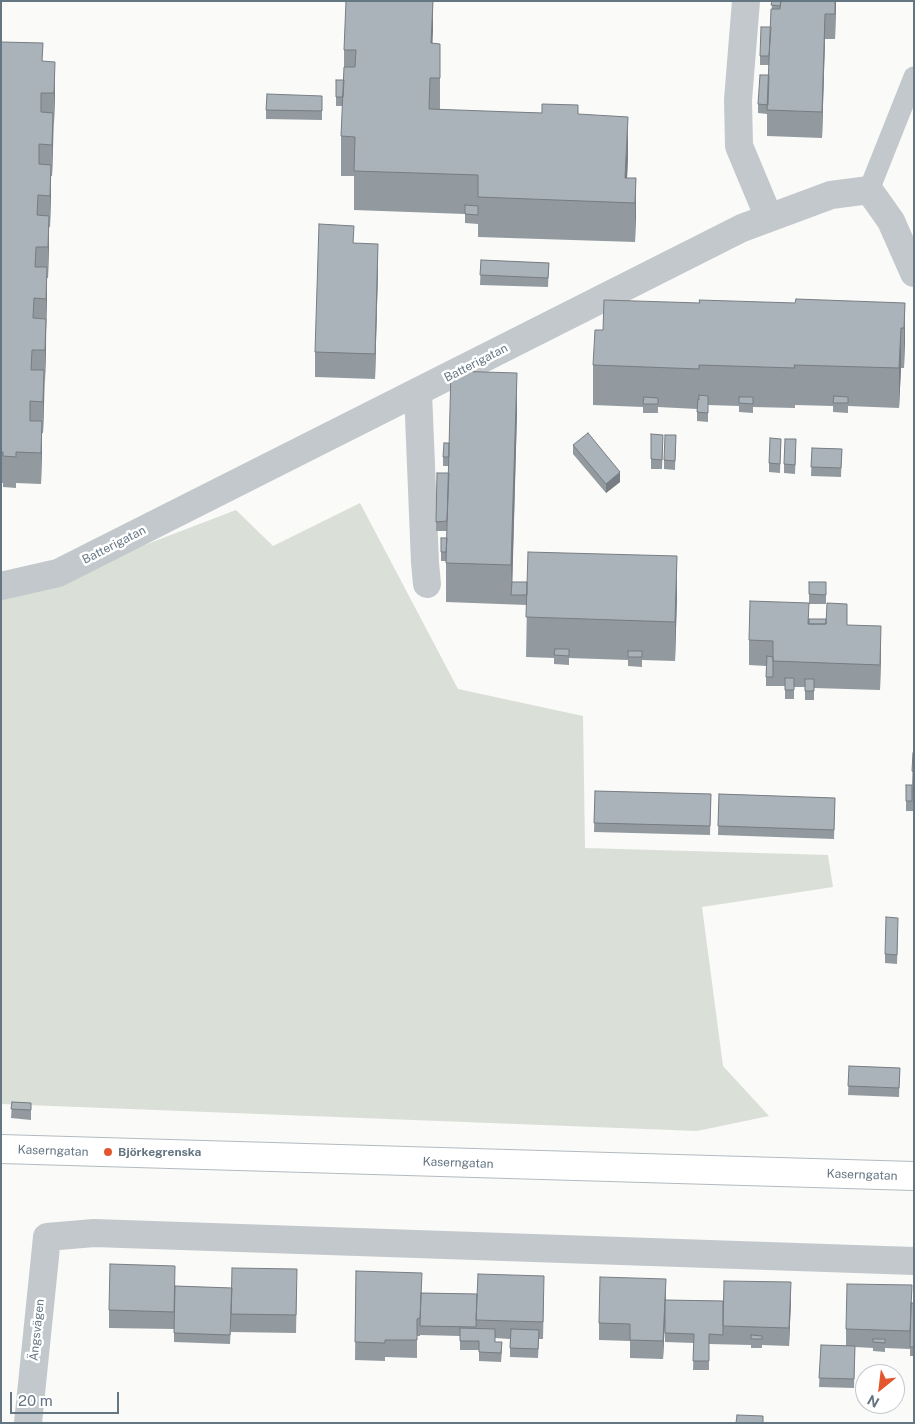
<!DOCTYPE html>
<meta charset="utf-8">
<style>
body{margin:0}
#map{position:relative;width:915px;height:1424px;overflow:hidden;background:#fafaf8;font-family:"Public Sans",sans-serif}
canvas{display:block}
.frame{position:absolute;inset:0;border:2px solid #657683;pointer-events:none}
.north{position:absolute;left:855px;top:1364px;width:50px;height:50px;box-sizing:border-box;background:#fff;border:1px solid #c1c8cd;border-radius:50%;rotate:209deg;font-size:14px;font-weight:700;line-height:20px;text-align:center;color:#657683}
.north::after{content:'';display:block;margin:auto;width:18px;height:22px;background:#e4572e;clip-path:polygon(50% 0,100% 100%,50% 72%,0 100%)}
.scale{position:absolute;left:10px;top:1392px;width:109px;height:22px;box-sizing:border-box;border:2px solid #657683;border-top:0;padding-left:6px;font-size:15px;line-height:18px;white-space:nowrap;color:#657683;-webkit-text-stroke:4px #fff;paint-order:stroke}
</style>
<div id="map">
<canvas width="915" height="1424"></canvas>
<div class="frame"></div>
<div class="north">N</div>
<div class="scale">20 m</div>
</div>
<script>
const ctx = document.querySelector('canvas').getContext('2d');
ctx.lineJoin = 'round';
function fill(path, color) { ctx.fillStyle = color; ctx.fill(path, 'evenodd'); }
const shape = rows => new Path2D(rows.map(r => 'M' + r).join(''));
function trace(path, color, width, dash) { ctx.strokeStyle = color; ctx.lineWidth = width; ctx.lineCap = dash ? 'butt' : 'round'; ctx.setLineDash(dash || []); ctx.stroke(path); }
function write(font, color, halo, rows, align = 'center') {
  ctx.font = font + ' "Public Sans",sans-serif'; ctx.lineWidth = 5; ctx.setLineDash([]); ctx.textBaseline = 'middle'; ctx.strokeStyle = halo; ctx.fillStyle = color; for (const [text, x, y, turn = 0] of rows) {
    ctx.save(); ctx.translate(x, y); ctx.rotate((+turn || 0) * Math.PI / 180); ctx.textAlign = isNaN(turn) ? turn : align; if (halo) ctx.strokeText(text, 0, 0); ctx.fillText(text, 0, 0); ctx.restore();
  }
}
fill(shape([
 [360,503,458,689,583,716,585,848,828,855,833,887,702,907,723,1066,769,1116,697,1131,1,1104,1,600,236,510,273,546]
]), '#dadfd7');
const secondary = shape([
 [1,1149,914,1176]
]);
trace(secondary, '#b3babf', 30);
trace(shape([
 [869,190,914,77]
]), '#c3c8cc', 21);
trace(shape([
 [746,1,738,100,739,146,769,218],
 [418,392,425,563,427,584],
 [1,586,58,573,742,228,831,195,869,190,891,221,914,273],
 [28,1423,47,1237,94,1233,914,1261]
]), '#c3c8cc', 28);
trace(secondary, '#fff', 28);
fill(shape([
 [433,1,432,43,440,44,440,110,578,114,628,156,627,178,636,178,635,242,478,237,478,224,465,223,465,214,354,210,354,176,341,176,341,136,343,106,336,106,336,80,344,80,344,50],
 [772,1,836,1,835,39,825,39,822,138,767,136,767,114,758,113,758,104,769,75,769,65,760,65,760,56,771,27],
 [1,42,43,61,55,93,52,176,51,176,50,227,49,227,48,278,47,278,46,350,43,433,42,433,41,484,16,483,16,488,3,487,3,483,1,483],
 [322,96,322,120,266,119,266,110],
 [354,243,378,269,375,379,315,377,315,352],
 [481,260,549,263,548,287,480,285],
 [699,303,905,303,904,368,901,368,899,408,848,406,848,413,833,412,833,406,795,405,795,408,753,407,753,413,739,412,739,406,708,405,708,422,697,421,697,409,658,407,658,413,643,413,643,407,593,405,593,365],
 [517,412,512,584,677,596,675,661,642,660,642,667,628,666,628,660,569,658,569,665,554,664,554,658,526,657,527,605,446,602,446,561,441,561,441,552,447,538,447,531,436,531,436,522,449,473,449,466,443,466,443,457,449,443],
 [651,434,663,444,662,469,651,469],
 [676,435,675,470,664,469,664,460],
 [781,439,780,473,769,472,769,463],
 [573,445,620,482,606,493,573,454],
 [812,448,842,449,841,477,811,476],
 [796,449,795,474,784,473,784,464],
 [809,582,826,582,826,604,809,604],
 [809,619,847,625,881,651,880,690,814,688,814,700,805,700,805,687,794,687,794,699,785,699,785,686,766,686,766,666,749,665,749,640],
 [913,753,914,753,914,811,906,811,906,785,912,785],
 [595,791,711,794,710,835,594,832],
 [719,794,835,798,834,839,718,835],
 [898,927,897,964,885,963,885,954],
 [849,1066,900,1068,899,1097,848,1095],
 [12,1102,31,1103,31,1120,11,1118],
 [356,1271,422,1293,477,1294,544,1293,543,1339,539,1339,538,1358,510,1357,510,1339,495,1338,495,1342,502,1351,501,1362,479,1361,479,1350,460,1350,460,1336,420,1335,420,1333,420,1336,417,1336,417,1358,385,1357,385,1361,355,1360],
 [175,1286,232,1288,297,1287,296,1333,231,1332,231,1325,230,1344,174,1342,174,1329,109,1328,109,1310],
 [666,1300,723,1301,791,1300,789,1346,762,1345,762,1348,751,1348,751,1345,709,1344,709,1370,693,1370,694,1343,665,1342,665,1323,663,1359,630,1358,630,1341,599,1340,599,1323],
 [912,1303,914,1303,914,1356,910,1356,910,1349,885,1348,885,1352,873,1351,873,1348,855,1347,854,1388,819,1387,821,1345,846,1346,846,1329]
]), '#929a9f');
fill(shape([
 [433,1,433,31,431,78,431,43],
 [835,1,836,1,835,39],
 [825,14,825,39,822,138,822,112],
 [55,62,55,93,54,124,54,93],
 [53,113,53,144,52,176,52,145],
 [628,117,628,156,626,203,625,178],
 [51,165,51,196,50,227,50,196],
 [636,178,636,218,635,242,635,203],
 [49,216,49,247,48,278,48,247],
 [378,244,378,269,375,379,375,354],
 [47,267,47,299,46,330,46,299],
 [905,303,905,343,904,368,904,328],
 [46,319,46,350,45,381,45,350],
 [901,328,901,368,899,408,899,368],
 [44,370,44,401,43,433,43,402],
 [517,373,517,412,512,595,511,565],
 [42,421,42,453,41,484,41,453],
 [620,472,620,482,606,493,606,484],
 [677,556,677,596,675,661,675,622],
 [881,626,881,651,880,690,880,665],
 [666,1279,666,1297,663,1359,663,1341],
 [791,1282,791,1300,789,1346,789,1328]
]), '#777d82');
const building = shape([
 [346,1,433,1,431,43,440,44,440,78,430,78,429,109,542,113,542,104,578,105,578,114,628,117,625,178,636,178,635,203,478,197,478,175,354,171,355,137,341,136,344,67,355,67,356,50,344,50,346,1],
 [772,1,781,1,780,6,771,5,772,1],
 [781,1,835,1,835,14,825,14,822,112,767,110,771,9,780,9,781,1],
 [761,27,771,27,769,56,760,56,761,27],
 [1,42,43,43,42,61,55,62,54,93,41,93,41,112,53,113,52,145,39,144,39,164,51,165,50,196,38,195,37,215,49,216,48,247,36,247,35,267,47,267,46,299,34,298,33,318,46,319,45,350,32,350,31,370,44,370,43,402,30,401,30,421,42,421,41,453,16,452,16,457,3,456,3,452,1,452,1,42],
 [760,75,769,75,768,105,758,104,760,75],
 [336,80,344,80,343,97,336,97,336,80],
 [267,94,322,96,322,111,266,110,267,94],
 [465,205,478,206,478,215,465,214,465,205],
 [319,224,354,226,353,243,378,244,375,354,315,352,319,224],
 [481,260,549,263,548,278,480,275,481,260],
 [796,299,905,303,904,328,901,328,899,368,794,365,795,368,699,365,699,369,593,365,595,330,603,330,604,300,700,303,699,300,795,303,796,299],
 [451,371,517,373,511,565,446,563,451,371],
 [699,395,708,396,708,413,697,412,698,399,699,400,699,395],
 [834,396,848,397,848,403,833,403,834,396],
 [644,397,658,398,658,404,643,404,644,397],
 [739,397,753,397,753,404,739,403,739,397],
 [588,433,620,472,606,484,573,445,588,433],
 [651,434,663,435,662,460,651,459,651,434],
 [665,435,676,435,675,461,664,460,665,435],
 [770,438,781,439,780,464,769,463,770,438],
 [785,439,796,439,795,465,784,464,785,439],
 [444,443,449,443,449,457,443,457,444,443],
 [812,448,842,449,841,468,811,467,812,448],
 [437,473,449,473,447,521,436,522,437,473],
 [441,538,447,538,446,552,441,552,441,538],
 [528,552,677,556,675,622,526,617,528,552],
 [512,582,527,582,527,595,511,595,512,582],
 [809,582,826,582,826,595,809,594,809,582],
 [750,601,809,603,808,624,826,624,827,603,847,604,847,625,881,626,880,665,773,661,773,641,749,640,750,601],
 [809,619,826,619,826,624,809,624,809,619],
 [555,649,569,649,569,656,554,655,555,649],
 [628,651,642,651,642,657,628,657,628,651],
 [767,656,773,657,773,677,766,677,767,656],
 [785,678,794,678,794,690,785,690,785,678],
 [805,679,814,679,814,691,805,691,805,679],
 [913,753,914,753,914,772,912,771,913,753],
 [906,785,912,785,912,801,906,801,906,785],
 [595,791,711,794,710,826,594,823,595,791],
 [719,794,835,798,834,830,718,826,719,794],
 [886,917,898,918,897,955,885,954,886,917],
 [849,1066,900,1068,899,1088,848,1086,849,1066],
 [12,1102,31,1103,31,1110,11,1109,12,1102],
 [110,1264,175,1266,174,1312,109,1310,110,1264],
 [232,1268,297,1269,296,1315,231,1314,232,1268],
 [356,1271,422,1273,420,1318,417,1319,417,1340,385,1340,385,1343,355,1342,356,1271],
 [478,1274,544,1276,543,1322,476,1320,478,1274],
 [600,1277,666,1279,663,1341,630,1340,630,1324,599,1323,600,1277],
 [724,1281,791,1282,789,1328,723,1326,724,1281],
 [847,1284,912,1285,910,1331,846,1329,847,1284],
 [175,1286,232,1288,230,1335,174,1333,175,1286],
 [421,1293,477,1294,476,1327,420,1326,421,1293],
 [665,1300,723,1301,723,1335,709,1334,709,1361,693,1361,694,1334,665,1333,665,1300],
 [911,1303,914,1303,914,1347,910,1347,911,1303],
 [460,1328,495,1329,495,1342,502,1342,501,1353,479,1352,479,1341,460,1341,460,1328],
 [511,1329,539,1330,538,1349,510,1348,511,1329],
 [751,1335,762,1336,762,1339,751,1339,751,1335],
 [873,1339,885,1339,885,1343,873,1342,873,1339],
 [821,1345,855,1346,854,1379,819,1378,821,1345],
 [737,1415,763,1416,763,1423,736,1423,737,1415]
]);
fill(building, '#aab3b9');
trace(building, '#777d82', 1);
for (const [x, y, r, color] of [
 [108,1152,5,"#e4572e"]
]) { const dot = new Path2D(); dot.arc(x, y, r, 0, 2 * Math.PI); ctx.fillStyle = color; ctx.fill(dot); trace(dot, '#fff', 2); }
write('12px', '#657683', '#fff', [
 ["Batterigatan",476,363,-27],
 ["Batterigatan",114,545,-27],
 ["Kaserngatan",53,1151,2],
 ["Kaserngatan",458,1163,2],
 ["Kaserngatan",862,1175,2],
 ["Ängsvägen",37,1330,-84]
]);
write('bold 12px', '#657683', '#fff', [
 ["Björkegrenska",118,1152]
], 'left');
</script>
